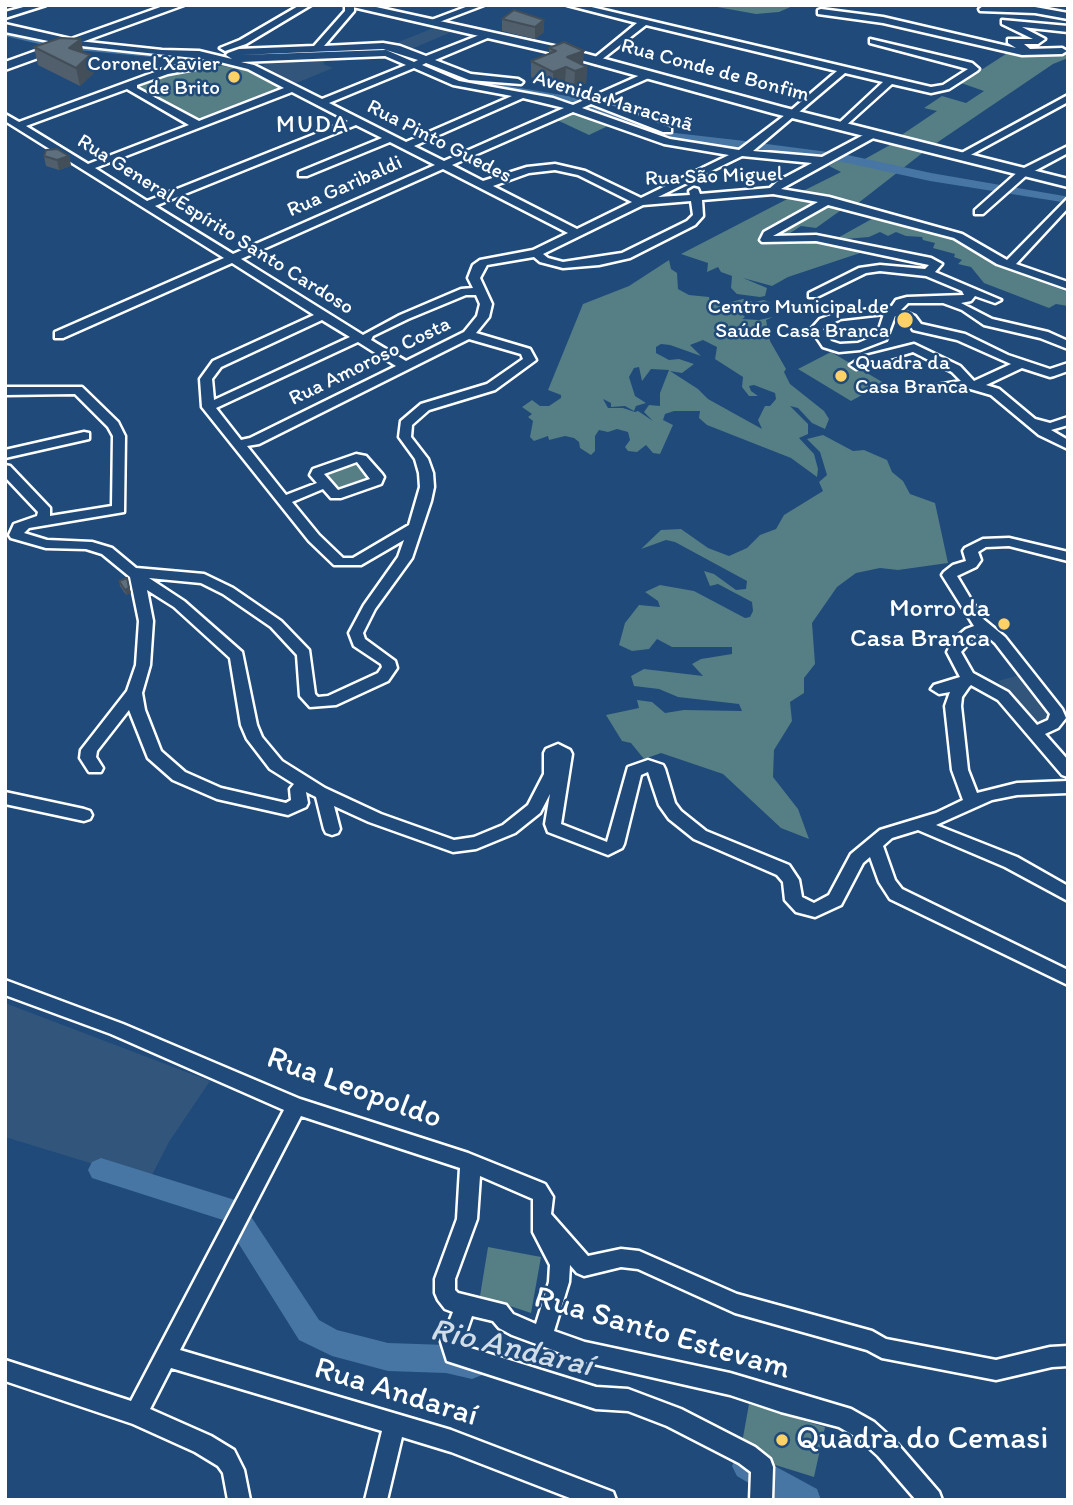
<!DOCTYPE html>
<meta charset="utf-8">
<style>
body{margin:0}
#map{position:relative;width:1073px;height:1505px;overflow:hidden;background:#1f4a7a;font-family:Itim,sans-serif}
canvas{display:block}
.frame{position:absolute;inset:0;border:7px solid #fff;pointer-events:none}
</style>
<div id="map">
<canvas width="1073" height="1505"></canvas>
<div class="frame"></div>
</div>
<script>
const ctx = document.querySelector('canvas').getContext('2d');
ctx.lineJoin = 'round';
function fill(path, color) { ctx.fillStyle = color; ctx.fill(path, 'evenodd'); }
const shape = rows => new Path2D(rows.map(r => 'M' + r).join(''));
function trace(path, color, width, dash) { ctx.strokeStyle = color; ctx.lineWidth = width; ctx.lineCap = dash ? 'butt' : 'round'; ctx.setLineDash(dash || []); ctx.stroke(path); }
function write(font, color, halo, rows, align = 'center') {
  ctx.font = font + ' Itim,sans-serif'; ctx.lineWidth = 5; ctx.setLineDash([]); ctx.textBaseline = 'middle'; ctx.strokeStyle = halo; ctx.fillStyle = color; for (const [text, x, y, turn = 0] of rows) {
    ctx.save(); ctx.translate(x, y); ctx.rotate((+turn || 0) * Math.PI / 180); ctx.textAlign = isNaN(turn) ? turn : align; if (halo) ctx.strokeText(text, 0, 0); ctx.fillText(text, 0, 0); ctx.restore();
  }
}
fill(shape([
 [436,27,454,31,409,50,391,45],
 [330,57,323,64,333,68,294,84,263,66,268,62,278,60],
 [1019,675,1053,716,1052,721,1039,725,1032,721,998,681],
 [5,1003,210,1081,169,1142,149,1181,5,1137]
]), '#32557b');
fill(shape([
 [706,5,795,5,779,12,756,14],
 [1009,52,1028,55,1056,52,1068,54,1068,58,1053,64,935,144,900,136,937,111,924,108,942,96,966,103,984,91,961,83],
 [213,64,253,72,283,89,209,118,197,120,147,92,137,90,136,84,173,70],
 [570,113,578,113,610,125,589,135,557,120],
 [890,145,925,151,857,204,803,191,841,172,829,166,844,157,863,160],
 [793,196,819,202,761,240,772,244,809,239,866,251,788,277,772,286,743,278,767,288,765,296,760,297,737,294,731,288,732,276,721,272,718,267,707,272,708,263,681,254],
 [828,204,844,208,816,228,801,226,784,237,772,236],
 [877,216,953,237,1006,269,1068,292,1068,306,1056,304,1049,308,984,283,971,267,958,264,962,260,954,257,955,254,933,248,935,243,923,240,922,237,906,236,896,232,888,236,880,232,869,237,834,240],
 [669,260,671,269,677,273,678,289,689,295,709,297,710,302,719,305,743,299,754,302,764,300,770,303,763,307,749,305,750,312,741,313,745,317,742,319,759,320,773,317,766,320,770,341,786,369,784,372,790,384,824,411,829,419,825,429,812,423,798,408,790,406,808,424,808,434,799,438,814,454,818,469,817,477,791,458,707,425,699,418,700,411,674,411,665,414,663,420,673,425,660,454,653,453,646,445,637,452,628,451,625,447,630,440,628,432,617,429,608,432,599,430,595,436,595,451,591,455,580,448,579,442,574,438,565,436,549,440,548,436,534,441,530,437,533,421,528,417,532,414,522,407,532,400,540,406,549,406,561,398,561,395,548,390,583,304,629,286],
 [703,340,717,347,715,359,743,377,742,387,749,396,758,396,751,391,749,386,754,385,775,393,776,399,770,406,765,406,758,420,762,429,708,399,698,389,670,371,682,373,694,364,679,359,669,360,656,353,656,347,661,344,670,345,701,356,690,345],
 [639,367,642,381,651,369,669,370,660,393,660,406,649,405,644,412,653,421,638,411,635,412,623,408,608,408,603,399,611,403,611,407,625,406,634,411,636,406,646,403,635,396,629,377,634,368],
 [831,352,884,383,851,401,798,369],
 [823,435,853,451,864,450,887,460,892,472,903,481,910,494,935,503,948,563,898,570,880,568,856,573,837,587,812,623,815,664,804,678,804,693,790,702,792,721,774,750,773,777,798,809,809,839,781,828,723,774,661,753,644,759,631,743,622,741,606,715,639,708,637,700,652,702,665,713,684,710,742,711,739,704,678,697,659,689,634,686,631,676,644,669,703,676,692,664,701,659,732,654,732,647,672,647,657,639,649,649,632,651,619,645,625,623,639,605,660,607,658,601,645,592,660,585,694,591,745,618,750,617,753,611,752,602,718,584,710,586,704,571,714,574,736,590,746,589,747,581,675,542,666,540,641,549,661,530,681,529,708,548,729,556,747,548,760,535,776,529,784,515,823,491,819,482,827,475,820,452,807,439],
 [357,459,376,478,336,494,317,474],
 [488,1247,541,1257,531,1313,480,1296],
 [749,1404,825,1427,814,1477,740,1454]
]), '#557e85');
fill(shape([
 [5,28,56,40,58,43,52,47,5,36,5,28],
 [81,43,194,53,200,57,194,61,77,50,77,44,81,43],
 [378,45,396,48,419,58,421,62,428,62,468,79,573,97,580,101,573,105,465,86,420,68,418,64,378,53,255,59,249,55,255,51,378,45],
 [588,102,666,132,745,141,752,145,745,149,700,146,658,139,583,109,583,103,588,102],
 [759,143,828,152,835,156,828,160,754,150,752,147,759,143],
 [843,154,931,173,1064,196,1068,197,1068,203,930,181,838,161,836,158,843,154],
 [101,1158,235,1200,239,1209,237,1213,250,1215,319,1320,337,1330,388,1343,446,1345,472,1351,482,1355,486,1365,482,1375,472,1379,446,1373,388,1371,332,1356,299,1340,232,1233,228,1224,230,1220,226,1221,92,1178,88,1170,92,1162,101,1158],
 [747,1451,817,1489,821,1500,777,1500,737,1476,732,1466,737,1456,747,1451]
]), '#4776a4');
const minor = shape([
 [31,5,46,5,5,18,5,12,31,5],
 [300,5,311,5,246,44,225,51,220,48,240,40,300,5],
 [345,5,354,5,354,11,324,46,383,43,400,46,426,56,487,32,492,35,490,37,435,60,471,74,518,79,523,82,521,84,469,80,426,63,422,65,459,81,553,98,573,105,645,73,651,73,651,77,599,100,671,128,671,132,663,132,591,104,582,108,670,139,739,150,789,112,837,71,646,25,596,64,591,61,593,59,637,23,567,5,583,5,931,87,943,85,968,69,870,43,870,39,972,63,979,69,977,71,949,89,931,93,892,84,842,129,838,128,838,124,883,82,845,73,753,151,822,157,869,132,877,132,877,136,781,189,829,197,962,234,1007,260,1068,198,1068,208,1016,264,1068,282,1068,289,997,264,954,238,828,205,773,236,816,235,931,258,942,264,935,272,1001,300,995,303,975,296,971,301,961,303,992,319,1048,332,1068,341,1068,349,1040,338,984,325,962,310,943,303,908,303,901,310,915,316,921,324,965,334,1008,355,1050,369,1068,363,1068,371,1054,376,1050,377,1022,368,986,385,999,389,1035,419,1050,423,1068,417,1068,425,1051,430,1068,440,1068,449,1039,435,991,395,967,388,937,391,937,385,961,381,952,372,913,352,856,369,850,365,862,357,914,344,960,366,974,381,1011,364,957,340,913,330,907,320,895,316,886,340,860,350,839,352,823,347,811,329,820,319,834,314,892,306,896,300,907,297,964,295,962,291,926,276,880,271,866,273,817,297,809,297,809,293,859,268,880,265,925,269,929,265,816,241,762,242,760,240,764,232,818,202,773,194,702,200,703,216,695,225,630,258,599,265,563,268,540,262,534,257,487,265,480,278,492,304,489,317,476,333,530,349,536,360,495,390,429,410,412,425,411,437,428,459,433,473,434,487,431,501,412,558,375,609,363,633,365,639,395,661,397,668,388,681,336,705,310,707,300,696,297,655,271,627,223,594,201,583,149,578,184,601,242,652,257,725,262,737,282,761,325,788,381,814,454,840,474,837,503,825,528,805,544,774,544,753,546,749,558,744,570,750,572,754,561,824,607,842,628,767,648,760,663,765,665,769,675,803,681,811,706,831,789,865,799,880,802,897,814,903,829,895,851,854,880,830,936,813,963,800,952,770,945,706,950,692,939,694,931,689,934,685,960,677,947,652,953,640,966,629,974,626,942,575,944,572,953,565,966,561,963,551,965,548,983,539,1009,538,1068,552,1068,561,1009,546,986,547,978,552,981,560,976,567,957,576,982,618,1005,637,1062,709,1066,718,1058,728,1045,734,1068,760,1068,777,1062,775,998,700,971,685,969,687,962,697,961,706,968,770,977,793,1017,783,1068,781,1068,793,1017,795,992,800,936,825,1017,857,1068,886,1068,901,1005,867,918,830,892,838,883,846,895,880,902,889,1068,970,1068,985,890,899,879,882,870,857,863,863,841,905,815,917,796,912,785,900,783,882,777,875,694,839,669,819,659,805,648,772,641,775,624,844,622,848,608,855,548,832,545,824,550,794,540,813,515,833,476,849,453,852,369,822,334,806,340,829,338,833,332,835,326,833,324,829,316,797,306,792,308,803,306,807,288,815,217,799,173,780,148,758,129,710,97,751,96,757,103,768,101,772,89,772,80,758,81,750,127,691,136,665,139,621,130,577,102,554,86,549,46,548,11,538,9,535,14,524,37,516,38,512,5,477,5,465,10,466,50,508,50,516,112,506,113,436,108,427,75,394,5,395,5,387,82,387,118,422,125,436,124,512,29,528,24,533,47,540,92,542,112,548,136,568,204,574,233,588,281,621,309,650,315,694,318,697,328,696,378,673,382,667,381,664,354,646,349,633,364,605,398,557,404,540,361,565,334,565,309,541,202,407,200,379,213,361,314,315,232,263,63,338,55,338,55,332,224,258,5,121,5,114,19,122,163,69,213,60,72,45,69,44,69,40,162,50,199,51,232,59,226,55,228,53,239,49,314,46,345,11,345,5],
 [383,49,418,60,414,62,386,50,239,55,383,49],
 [385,56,406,65,322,99,254,65,241,62,385,56],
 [216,61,248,69,284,88,199,121,137,88,137,85,168,74,216,65,216,61],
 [414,68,453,85,512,96,406,142,329,103,414,68],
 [127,89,189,125,88,164,26,126,127,89],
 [292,92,348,121,147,201,95,168,292,92],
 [523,98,564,108,444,161,414,146,523,98],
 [573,112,664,144,729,155,641,198,585,171,555,164,527,167,483,181,452,165,573,112],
 [356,125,382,138,299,172,299,176,307,176,390,142,435,165,233,254,155,206,356,125],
 [742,156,812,163,778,181,770,188,700,194,698,189,694,188,689,191,690,195,658,197,742,156],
 [443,169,568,233,533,250,480,260,473,265,468,278,473,288,461,289,400,315,363,335,241,259,443,169],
 [555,170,578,175,632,202,577,229,493,186,529,173,555,170],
 [691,201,693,215,687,221,622,253,563,262,548,258,543,254,643,205,691,201],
 [466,295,476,295,480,304,477,316,464,332,406,361,371,340,373,336,408,319,466,295],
 [884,314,877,335,858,343,840,344,831,341,823,329,840,319,884,314],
 [322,320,350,337,214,400,212,379,221,367,322,320],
 [469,339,521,354,523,359,487,384,421,404,401,421,399,437,415,459,419,473,420,487,409,525,353,558,343,558,319,535,292,502,323,489,331,498,341,498,381,484,384,477,382,474,366,456,356,454,313,469,310,475,317,483,286,495,247,446,259,444,469,339],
 [358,342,396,366,250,438,241,440,216,408,358,342],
 [357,462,370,479,338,490,324,474,357,462],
 [147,590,174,607,230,658,241,725,247,739,270,769,294,784,290,789,291,800,286,803,221,788,185,772,161,751,145,710,142,693,150,665,153,621,147,590],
 [983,633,995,643,1050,714,1048,720,1037,725,1008,692,973,673,961,652,976,635,983,633],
 [471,5,484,5,434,24,426,22,471,5],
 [983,6,1035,7,1068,13,1068,19,1035,13,980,11,979,9,983,6],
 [821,9,883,17,1016,48,1008,43,1008,39,1033,39,1002,24,1002,20,1068,26,1068,32,1022,27,1045,39,1038,44,1024,44,1030,49,1062,48,1067,51,1062,54,1022,55,883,23,818,14,818,10,821,9],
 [1068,95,1068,102,965,158,956,156,1068,95],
 [1068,146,1068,153,1027,175,983,214,975,214,975,210,1020,170,1068,146],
 [84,432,89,433,89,439,5,458,5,450,84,432],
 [5,792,84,809,90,811,92,815,90,819,84,821,5,804,5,792],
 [5,980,123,1024,300,1099,468,1153,545,1184,553,1197,551,1214,588,1256,621,1249,639,1251,737,1294,872,1331,886,1339,996,1360,1050,1347,1068,1346,1068,1366,1052,1367,996,1380,882,1358,867,1350,735,1313,638,1269,621,1267,584,1276,577,1273,570,1265,569,1282,554,1331,585,1342,730,1373,851,1409,874,1422,894,1440,939,1492,942,1500,916,1500,878,1456,858,1438,839,1427,781,1412,730,1395,585,1362,512,1335,499,1328,493,1321,472,1316,463,1342,464,1346,596,1387,628,1389,681,1409,755,1447,770,1459,773,1467,772,1500,750,1500,751,1472,739,1463,667,1426,628,1411,596,1409,447,1361,441,1342,453,1312,445,1309,438,1300,435,1293,435,1279,457,1219,460,1168,301,1116,180,1350,451,1430,613,1492,616,1500,575,1500,451,1452,402,1437,387,1500,365,1500,382,1431,171,1368,150,1409,211,1436,234,1450,244,1470,250,1500,228,1500,223,1473,218,1466,195,1452,133,1424,5,1381,5,1360,131,1401,284,1110,111,1034,5,995,5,980],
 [480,1176,533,1199,533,1232,550,1265,549,1282,536,1324,513,1314,506,1305,458,1293,455,1290,455,1279,477,1219,480,1176]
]);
const major = shape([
 [166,5,184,5,5,70,5,62,58,43,5,32,5,24,71,39,166,5],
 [344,5,367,5,572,50,782,107,1068,179,1068,187,772,113,566,56,344,5]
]);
trace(minor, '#fff', 5);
trace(major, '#fff', 5);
fill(minor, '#1f4a7a');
fill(major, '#1f4a7a');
fill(shape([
 [502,19,544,20,544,32,535,39,502,31],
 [81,39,83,53,94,73,80,86,38,65,34,47],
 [549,48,587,67,586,83,574,88,565,83,553,88,531,77,531,61,549,54],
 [44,156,69,156,71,166,59,170,46,166],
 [127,578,131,593,126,595,120,586,119,581]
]), '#515f6c');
fill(shape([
 [544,20,544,32,535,39,535,27],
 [81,39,84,57,69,48],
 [584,51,583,67,567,57],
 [90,55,94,73,80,86,76,68],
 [566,67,565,83,553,88,553,72],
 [587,67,586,83,574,88,575,71],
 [69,156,71,166,59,170,57,160],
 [129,588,131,593,126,595,125,590]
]), '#424e58');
const building = shape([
 [514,10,544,20,535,27,502,19,514,10],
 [60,38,81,39,69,48,90,55,76,68,34,47,60,38],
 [564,42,584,51,567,57,587,67,575,71,566,67,553,72,531,61,556,51,549,48,564,42],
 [57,149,69,156,57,160,44,156,46,150,57,149],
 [127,578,129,588,125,590,119,581,127,578]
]);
fill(building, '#5e6f7e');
trace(building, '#424e58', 2);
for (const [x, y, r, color] of [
 [234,77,7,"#ffd166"],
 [905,320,9,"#ffd166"],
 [841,376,7,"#ffd166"],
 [1004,624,7,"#ffd166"],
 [782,1440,7,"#ffd166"]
]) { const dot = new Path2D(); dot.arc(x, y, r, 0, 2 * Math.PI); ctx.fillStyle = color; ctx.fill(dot); trace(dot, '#1f4a7a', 2.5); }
write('21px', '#fff', '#1f4a7a', [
 ["Coronel Xavier",220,65],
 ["de Brito",220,89],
 ["Centro Municipal de",889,308],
 ["Saúde Casa Branca",889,332],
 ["Quadra da",855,364,"left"],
 ["Casa Branca",855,388,"left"]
], 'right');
write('21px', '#fff', '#1f4a7a', [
 ["Rua Conde de Bonfim",715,71,15],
 ["Avenida Maracanã",613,102,17],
 ["Rua Pinto Guedes",439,142,27],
 ["Rua São Miguel",714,177,-2],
 ["Rua Garibaldi",345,187,-24],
 ["Rua General Espírito Santo Cardoso",215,225,32],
 ["Rua Amoroso Costa",370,362,-26]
]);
ctx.letterSpacing = '2px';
write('24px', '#fff', '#1f4a7a', [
 ["MUDA",313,126]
]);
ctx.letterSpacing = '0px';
write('26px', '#fff', '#1f4a7a', [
 ["Morro da",990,609],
 ["Casa Branca",990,639]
], 'right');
write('32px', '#fff', '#1f4a7a', [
 ["Rua Leopoldo",354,1089,20],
 ["Rua Santo Estevam",662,1334,16],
 ["Rua Andaraí",396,1393,17]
]);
write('32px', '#fff', '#1f4a7a', [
 ["Quadra do Cemasi",796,1440]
], 'left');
write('italic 33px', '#d1dde8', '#1f4a7a', [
 ["Rio Andaraí",511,1349,13]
]);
</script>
